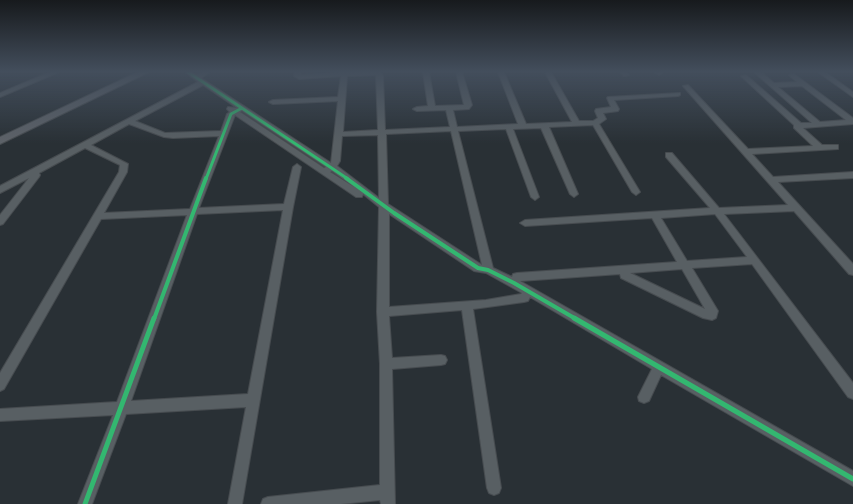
<!DOCTYPE html>
<style>
body{margin:0}
canvas{display:block;background:#293035}
</style>
<canvas width="853" height="504"></canvas>
<script>
const ctx = document.querySelector('canvas').getContext('2d');
ctx.lineJoin = 'round';
const shape = rows => new Path2D(rows.map(r => 'M' + r).join(''));
function trace(path, color, width, dash) { ctx.strokeStyle = color; ctx.lineWidth = width; ctx.lineCap = dash ? 'butt' : 'round'; ctx.setLineDash(dash || []); ctx.stroke(path); }
function fill(path, color) { ctx.fillStyle = color; ctx.fill(path, 'evenodd'); }
const street = shape([
 [50,72,59,72,0,97,0,93,50,72],
 [185,72,192,72,197,75,202,72,210,72,201,78,331,163,338,101,273,104,269,102,273,100,338,97,341,76,299,79,294,76,295,72,301,72,301,75,341,72,381,72,383,76,385,130,450,127,446,110,417,111,413,109,417,107,428,106,423,72,429,72,435,106,464,105,456,72,462,72,472,105,469,109,453,110,457,127,518,124,498,72,504,72,526,124,572,122,545,72,551,72,579,121,593,121,598,118,595,111,596,109,611,107,607,98,608,97,680,93,680,95,678,96,614,100,619,109,618,111,603,113,606,119,599,124,640,192,636,195,632,192,593,125,549,127,578,194,574,197,570,194,541,128,513,129,539,197,535,200,531,197,506,129,458,131,493,268,512,277,513,274,517,273,677,262,652,218,525,226,520,223,525,220,710,208,666,157,666,153,672,153,719,208,788,205,683,86,688,85,748,149,813,146,794,128,794,125,741,76,746,75,801,123,812,123,754,72,761,72,774,83,797,82,789,75,794,74,853,118,853,124,803,128,822,145,838,145,838,149,752,154,773,177,853,172,853,178,778,182,853,264,853,275,849,274,794,211,724,214,853,383,853,399,848,397,752,264,692,268,718,311,716,318,712,320,703,318,621,278,620,274,520,281,853,471,853,486,661,375,649,401,644,403,639,401,638,397,652,369,530,297,528,301,524,302,473,309,501,488,499,493,494,495,489,493,487,488,462,310,389,316,392,358,441,355,445,356,447,360,445,364,441,365,392,369,395,504,381,504,380,500,341,504,261,504,263,499,268,497,380,485,380,364,377,312,379,207,363,194,362,197,356,197,235,115,199,208,284,204,293,167,297,164,301,167,293,207,242,504,228,504,246,407,126,414,92,504,78,504,113,415,0,421,0,409,117,402,187,215,101,219,4,389,0,391,0,373,119,172,120,165,85,148,39,173,40,175,39,177,3,224,0,225,0,215,29,178,0,193,0,186,198,82,185,72],
 [376,75,378,130,343,132,347,76,376,75],
 [203,85,237,108,228,107,227,109,230,112,227,114,221,131,165,133,135,121,203,85],
 [802,86,846,120,820,122,778,87,802,86],
 [242,111,326,167,324,168,240,112,242,111],
 [129,124,164,137,173,138,219,136,190,209,104,213,127,172,128,164,91,145,129,124],
 [451,131,482,265,388,204,386,134,451,131],
 [378,135,379,198,337,166,340,161,342,136,378,135],
 [332,171,354,187,330,172,332,171],
 [283,210,248,394,131,401,197,214,283,210],
 [389,214,474,271,486,273,522,293,521,294,486,300,389,307,389,214],
 [715,214,747,257,687,261,661,218,715,214],
 [682,269,705,309,630,273,682,269],
 [620,72,627,72,629,75,624,76,620,72],
 [654,72,662,72,662,73,659,75,654,72],
 [818,72,825,72,853,92,853,97,818,72]
]);
const secondary = shape([
 [138,72,149,72,0,144,0,137,138,72]
]);
trace(street, '#474c50', 2);
trace(secondary, '#474c50', 2);
fill(street, '#585f63');
fill(secondary, '#5d6268');
trace(shape([
 [188,72,348,179],
 [206,179,231,114,242,108]
]), '#33b770', 3);
trace(shape([
 [346,178,394,213,478,268,488,270,514,283,576,319],
 [154,319,206,178]
]), '#33b770', 4);
trace(shape([
 [574,318,853,479],
 [85,504,154,318]
]), '#33b770', 5);
const sky = ctx.createLinearGradient(0, 0, 0, 143);
sky.addColorStop(0, '#171a1d');
sky.addColorStop(0.5, '#434e5c');
sky.addColorStop(1, '#434e5c00');
ctx.fillStyle = sky;
ctx.fillRect(0, 0, 853, 143);
</script>
